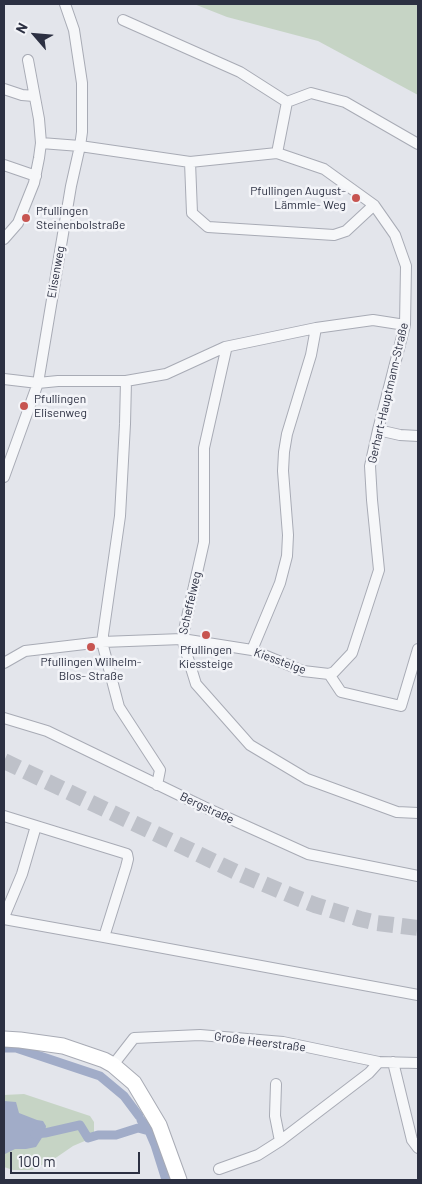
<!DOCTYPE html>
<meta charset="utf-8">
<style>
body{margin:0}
#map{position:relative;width:422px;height:1184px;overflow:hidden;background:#e3e5eb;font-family:Barlow,sans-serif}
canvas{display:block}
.frame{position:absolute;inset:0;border:5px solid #2c3042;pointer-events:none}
.north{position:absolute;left:10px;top:10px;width:50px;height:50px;-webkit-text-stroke:4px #f3f4f8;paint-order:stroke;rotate:297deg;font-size:14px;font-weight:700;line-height:20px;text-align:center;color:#2c3042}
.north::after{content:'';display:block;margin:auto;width:18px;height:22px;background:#2c3042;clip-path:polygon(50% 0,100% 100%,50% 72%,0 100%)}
.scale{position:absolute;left:10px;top:1152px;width:130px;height:22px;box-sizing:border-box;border:2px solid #2c3042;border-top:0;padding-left:6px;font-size:15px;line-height:18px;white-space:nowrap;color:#2c3042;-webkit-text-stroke:4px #f3f4f8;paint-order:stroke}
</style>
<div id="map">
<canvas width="422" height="1184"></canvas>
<div class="frame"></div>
<div class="north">N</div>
<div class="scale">100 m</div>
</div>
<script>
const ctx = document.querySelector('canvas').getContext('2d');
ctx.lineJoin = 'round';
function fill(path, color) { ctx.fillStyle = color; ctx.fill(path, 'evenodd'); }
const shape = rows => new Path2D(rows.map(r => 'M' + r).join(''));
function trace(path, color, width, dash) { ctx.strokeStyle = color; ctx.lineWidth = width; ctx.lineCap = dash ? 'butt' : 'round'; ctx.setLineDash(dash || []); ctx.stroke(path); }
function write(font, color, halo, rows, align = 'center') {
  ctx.font = font + ' Barlow,sans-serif'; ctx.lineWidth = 5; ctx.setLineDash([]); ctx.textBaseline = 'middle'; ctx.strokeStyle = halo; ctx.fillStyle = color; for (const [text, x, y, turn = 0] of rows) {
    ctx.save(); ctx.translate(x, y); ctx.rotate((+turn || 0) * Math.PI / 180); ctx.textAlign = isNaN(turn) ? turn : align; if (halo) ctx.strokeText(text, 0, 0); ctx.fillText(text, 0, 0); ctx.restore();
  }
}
fill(shape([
 [194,4,418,4,418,95,318,41,227,17],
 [24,1094,90,1116,94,1122,94,1137,73,1146,57,1157,32,1170,13,1170,4,1167,4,1095]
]), '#c6d4c5');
fill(shape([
 [4,1101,16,1102,19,1113,37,1120,43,1121,46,1126,45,1133,36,1147,26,1149,15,1149,5,1154,4,1153]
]), '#a1acc8');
trace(shape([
 [4,1048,16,1048,100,1076,124,1096,139,1116],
 [141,1120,149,1131,155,1145,166,1180],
 [35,1134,45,1133,80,1125,88,1138,98,1135,116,1135,138,1128,149,1131]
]), '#a1acc8', 9);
trace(shape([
 [4,761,238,873,290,895,315,905,360,919,377,923,418,928]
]), '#bec1c9', 16, [16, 8]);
const minor = shape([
 [123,20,240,72,287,102],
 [4,89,22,95,34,96],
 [41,143,80,146,190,162,277,153,324,169,374,205,395,235,406,266,405,325,378,430,370,466,372,500,379,570,352,653,334,672,329,674],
 [277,153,287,102,311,93,345,102,418,144],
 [190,162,192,213,208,227,334,235,346,231,374,205],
 [4,165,36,176],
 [4,239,18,223,34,183,39,158,41,143,39,119,28,60],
 [225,347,226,350,204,448,204,542,182,639,196,684,250,745,307,779,397,812,418,813],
 [4,379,38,383,58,381,126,381,166,374,225,347,316,328,373,320,405,325],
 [126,381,125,424,120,516,102,642,119,707,160,770,157,785],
 [378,430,400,435,418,436],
 [4,477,38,383,71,186,80,146,82,132,82,83,74,30,65,4],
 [252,650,280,583,287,556,288,535,283,471,284,452,287,434,311,355,316,328],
 [4,663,25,651,102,642,182,639,252,650,303,671,329,674,341,692,401,706,418,649],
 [4,718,47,731,204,807,308,854,418,876],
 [4,816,127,854,128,859,126,867,104,937],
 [4,917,22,874,36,826],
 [4,919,104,937,418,995],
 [393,1062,412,1140,418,1148],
 [113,1065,134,1038,200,1035,283,1042,379,1062,418,1063],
 [276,1084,275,1116,280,1141],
 [219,1169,258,1155,280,1141,369,1073,379,1062]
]);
const secondary = shape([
 [4,1039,20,1040,63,1046,104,1060,113,1065,134,1083,159,1125,179,1180]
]);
trace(minor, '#a8abb5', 12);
trace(secondary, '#a8abb5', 17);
trace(minor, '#f6f7f9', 10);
trace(secondary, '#fff', 15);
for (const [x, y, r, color] of [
 [356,198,5,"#c75551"],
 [26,218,5,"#c75551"],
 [24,406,5,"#c75551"],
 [206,635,5,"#c75551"],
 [91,647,5,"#c75551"]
]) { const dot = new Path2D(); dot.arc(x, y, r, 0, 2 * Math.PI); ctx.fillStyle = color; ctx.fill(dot); trace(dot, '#f3f4f8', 2); }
write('12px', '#2c3042', '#f3f4f8', [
 ["Pfullingen August-",346,191,"right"],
 ["Lämmle- Weg",346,205,"right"],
 ["Pfullingen",36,211],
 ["Steinenbolstraße",36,225],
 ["Pfullingen",34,399],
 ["Elisenweg",34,413],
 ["Pfullingen",206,650,"center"],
 ["Kiessteige",206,664,"center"],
 ["Pfullingen Wilhelm-",91,662,"center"],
 ["Blos- Straße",91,676,"center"]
], 'left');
write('12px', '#2c3042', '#f3f4f8', [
 ["Elisenweg",56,272,-80],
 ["Gerhart-Hauptmann-Straße",388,393,-77],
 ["Scheffelweg",190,603,-77],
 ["Kiessteige",280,661,20],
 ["Bergstraße",207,808,25],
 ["Große Heerstraße",260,1042,7]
]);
</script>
